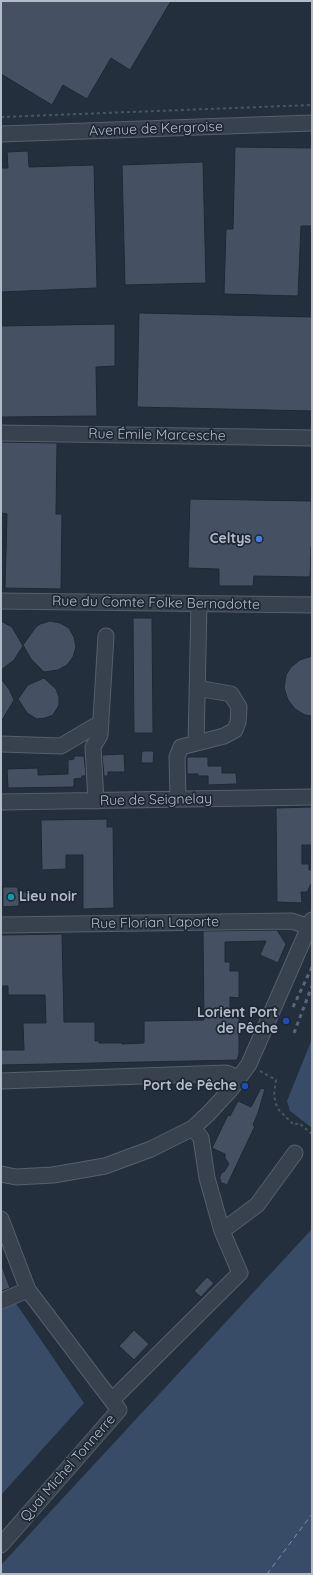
<!DOCTYPE html>
<meta charset="utf-8">
<style>
body{margin:0}
#map{position:relative;width:313px;height:1575px;overflow:hidden;background:#242f3e;font-family:Quicksand,sans-serif}
canvas{display:block}
.frame{position:absolute;inset:0;border:2px solid #b4bcc9;pointer-events:none}
</style>
<div id="map">
<canvas width="313" height="1575"></canvas>
<div class="frame"></div>
</div>
<script>
const ctx = document.querySelector('canvas').getContext('2d');
ctx.lineJoin = 'round';
function fill(path, color) { ctx.fillStyle = color; ctx.fill(path, 'evenodd'); }
const shape = rows => new Path2D(rows.map(r => 'M' + r).join(''));
function trace(path, color, width, dash) { ctx.strokeStyle = color; ctx.lineWidth = width; ctx.lineCap = dash ? 'butt' : 'round'; ctx.setLineDash(dash || []); ctx.stroke(path); }
function write(font, color, halo, rows, align = 'center') {
  ctx.font = font + ' Quicksand,sans-serif'; ctx.lineWidth = 3.5; ctx.setLineDash([]); ctx.textBaseline = 'middle'; ctx.strokeStyle = halo; ctx.fillStyle = color; for (const [text, x, y, turn = 0] of rows) {
    ctx.save(); ctx.translate(x, y); ctx.rotate((+turn || 0) * Math.PI / 180); ctx.textAlign = isNaN(turn) ? turn : align; if (halo) ctx.strokeText(text, 0, 0); ctx.fillText(text, 0, 0); ctx.restore();
  }
}
fill(shape([
 [312,1039,312,1128,290,1111,287,1101],
 [312,1229,312,1574,1,1574,1,1565],
 [15,1302,84,1403,1,1495,1,1308]
]), '#394c67');
trace(shape([
 [267,1574,312,1514]
]), '#7c92b1', 1, [5, 4]);
const building = shape([
 [1,1,171,1,130,70,111,58,87,99,63,85,52,105,1,74,1,1],
 [235,147,312,148,312,226,301,226,298,296,224,294,226,229,233,229,235,147],
 [28,151,29,167,94,165,97,288,1,292,1,168,8,168,7,152,28,151],
 [203,162,206,283,125,285,122,165,203,162],
 [139,313,312,317,312,411,137,407,139,313],
 [115,324,115,366,96,367,97,416,1,417,1,326,115,324],
 [1,442,57,443,56,514,62,514,61,589,5,588,7,514,1,513,1,442],
 [190,499,311,501,312,546,311,546,310,577,254,576,253,586,219,586,219,569,188,568,190,499],
 [133,618,152,618,153,733,134,733,133,618],
 [1,621,12,627,23,646,14,660,1,670,1,621],
 [50,621,60,623,69,628,74,637,76,647,73,657,67,665,58,670,44,672,31,659,23,645,36,627,40,624,50,621],
 [312,656,312,716,305,715,295,709,288,700,284,688,286,675,291,667,300,660,312,656],
 [44,678,56,689,59,697,59,705,53,715,45,718,37,719,27,713,18,699,28,685,44,678],
 [1,679,9,689,14,700,1,722,1,679],
 [142,751,154,751,153,763,141,763,142,751],
 [124,754,125,772,108,772,108,776,104,776,102,755,124,754],
 [74,756,84,756,86,776,82,776,82,778,74,779,74,787,8,788,7,769,38,768,38,775,68,774,68,760,74,759,74,756],
 [187,757,208,757,208,766,222,766,222,773,236,773,237,784,208,785,208,776,198,776,198,774,187,774,187,757],
 [312,807,312,845,302,845,302,864,309,864,309,870,312,870,312,882,307,892,301,892,302,903,277,902,276,808,312,807],
 [107,819,107,827,113,827,114,908,83,909,83,855,66,855,66,869,42,870,41,820,107,819],
 [3,887,18,887,18,892,39,892,39,901,19,902,19,906,3,907,3,887],
 [277,930,286,944,278,963,260,955,266,941,225,942,225,962,230,962,230,971,239,971,239,998,230,997,230,1014,239,1014,239,1054,237,1060,1,1065,1,1050,24,1050,23,1023,46,1023,45,995,8,995,8,986,1,986,1,935,62,934,64,1022,95,1022,95,1041,99,1041,99,1043,122,1043,122,1044,144,1043,144,1021,204,1020,203,931,277,930],
 [261,1088,265,1089,258,1113,253,1125,255,1126,227,1185,220,1182,221,1180,219,1179,222,1172,224,1172,229,1164,225,1158,225,1154,212,1148,228,1115,230,1116,238,1101,251,1107,261,1088],
 [2,1266,10,1288,1,1291,1,1267,2,1266],
 [207,1277,214,1283,201,1297,194,1291,207,1277],
 [134,1330,149,1344,134,1360,119,1346,134,1330]
]);
fill(building, '#455162');
trace(building, '#1f2835', 1);
const minor = shape([
 [1,134,312,123],
 [1,433,312,438],
 [1,601,312,605],
 [196,743,199,604],
 [1,744,61,746,100,723],
 [178,799,177,757,181,747,224,736,235,730,238,722,239,707,231,694,197,688],
 [96,801,93,747,100,735,106,636],
 [1,802,312,797],
 [1,925,292,921,309,927],
 [1,1081,226,1073,239,1078],
 [1,1174,16,1177,53,1175,105,1166,151,1149,193,1128,209,1113,231,1089,249,1064,312,920],
 [1,1219,28,1290,119,1410,1,1545],
 [222,1231,257,1205,295,1153],
 [1,1301,28,1290],
 [112,1400,240,1273,222,1231,207,1178,201,1138,193,1128]
]);
trace(minor, '#565f6c', 17);
trace(shape([
 [1,117,312,105],
 [260,1071,276,1080,274,1095,276,1104,279,1110,294,1125,299,1123,312,1134]
]), '#44595c', 2, [3, 3]);
trace(minor, '#38414e', 15);
trace(shape([
 [293,1007,312,967],
 [294,1033,312,986]
]), '#5a6575', 3, [4, 4]);
for (const [x, y, r, color] of [
 [259,539,4,"#3f7fe0"],
 [11,897,4,"#0f9aa8"],
 [286,1021,4,"#1a4fb4"],
 [245,1086,4,"#1a4fb4"]
]) { const dot = new Path2D(); dot.arc(x, y, r, 0, 2 * Math.PI); ctx.fillStyle = color; ctx.fill(dot); trace(dot, '#1d2633', 1.5); }
write('14px', '#b4bcc9', '#1d2633', [
 ["Avenue de Kergroise",156,129,-2],
 ["Rue Émile Marcesche",157,435,1],
 ["Rue du Comte Folke Bernadotte",156,603,1],
 ["Rue de Seignelay",156,800,-1],
 ["Rue Florian Laporte",155,923,-1],
 ["Quai Michel Tonnerre",68,1468,-49]
]);
write('bold 14px', '#b4bcc9', '#1d2633', [
 ["Celtys",251,539],
 ["Lieu noir",19,897,"left"],
 ["Lorient Port",278,1013],
 ["de Pêche",278,1029],
 ["Port de Pêche",237,1086]
], 'right');
</script>
